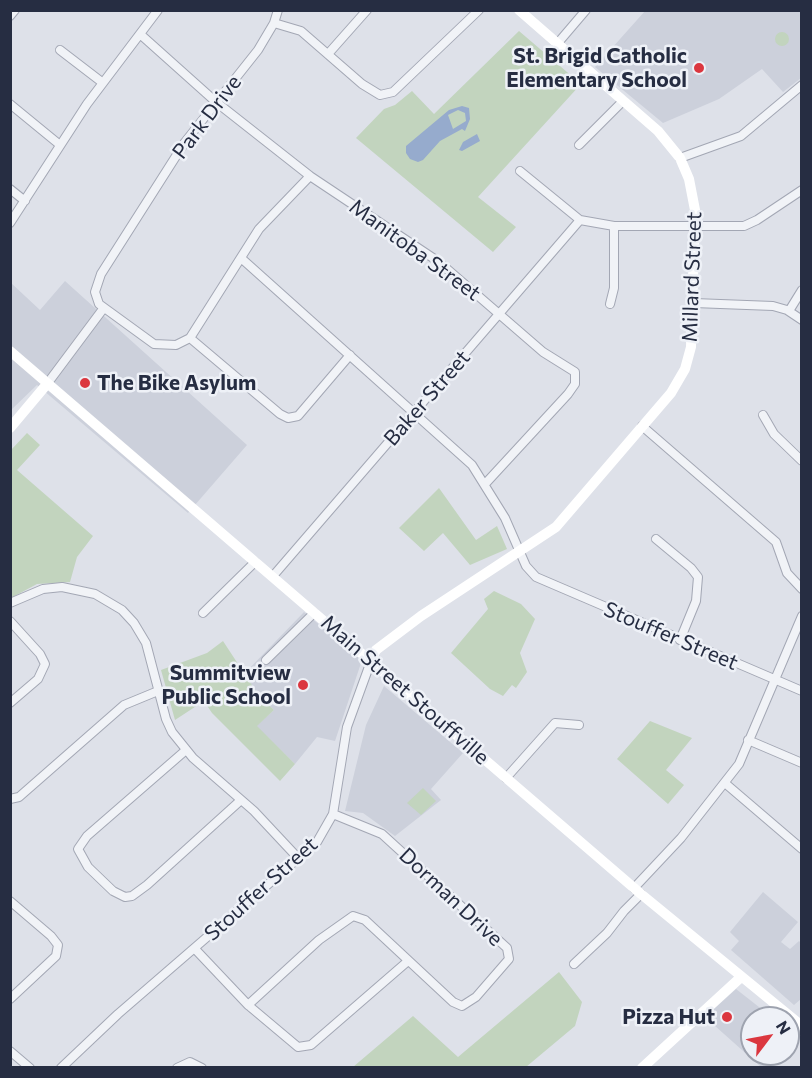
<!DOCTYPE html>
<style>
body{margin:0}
#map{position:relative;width:812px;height:1078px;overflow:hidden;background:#dee1e9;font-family:Commissioner,sans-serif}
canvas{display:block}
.frame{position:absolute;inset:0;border:12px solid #262d42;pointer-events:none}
.north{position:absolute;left:740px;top:1006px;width:60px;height:60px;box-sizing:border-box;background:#eef1f7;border:2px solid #9ea3af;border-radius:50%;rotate:58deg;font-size:16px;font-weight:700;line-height:24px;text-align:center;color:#262d42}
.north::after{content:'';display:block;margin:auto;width:21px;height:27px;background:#db373f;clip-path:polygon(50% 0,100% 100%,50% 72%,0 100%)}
</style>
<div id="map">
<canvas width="812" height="1078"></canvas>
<div class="frame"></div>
<div class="north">N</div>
</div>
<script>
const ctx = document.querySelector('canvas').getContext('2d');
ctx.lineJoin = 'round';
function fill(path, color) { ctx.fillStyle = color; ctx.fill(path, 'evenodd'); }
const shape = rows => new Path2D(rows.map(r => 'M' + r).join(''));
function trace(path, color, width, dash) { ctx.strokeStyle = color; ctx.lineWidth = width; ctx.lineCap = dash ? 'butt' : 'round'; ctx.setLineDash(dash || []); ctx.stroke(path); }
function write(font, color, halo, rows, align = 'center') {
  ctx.font = font + ' Commissioner,sans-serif'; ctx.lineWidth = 5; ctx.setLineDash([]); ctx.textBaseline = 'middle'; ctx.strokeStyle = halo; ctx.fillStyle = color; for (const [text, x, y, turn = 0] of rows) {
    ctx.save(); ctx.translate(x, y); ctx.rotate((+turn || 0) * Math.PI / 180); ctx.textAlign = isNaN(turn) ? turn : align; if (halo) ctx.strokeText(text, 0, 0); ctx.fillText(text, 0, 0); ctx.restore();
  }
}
fill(shape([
 [645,11,801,11,801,78,783,92,762,69,719,99,663,123,595,67],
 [65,281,247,445,188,513,37,385,11,410,10,282,40,310],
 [304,612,362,660,335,741,317,737,295,764,256,726,274,710,259,696,244,674],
 [384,686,463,753,431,789,441,800,395,836,363,813,345,811,366,725],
 [763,892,798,922,781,942,790,949,799,941,801,943,801,999,794,1005,731,950,739,941,730,932],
 [736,989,773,1018,752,1018,752,1054,781,1054,767,1067,761,1067,705,1017]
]), '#ccd0db');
fill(shape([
 [519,31,581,84,478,197,516,227,493,252,356,138,384,109,395,105,412,91,434,114],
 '775 39a7 7 0 1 1 14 0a7 7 0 1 1-14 0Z',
 [27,433,40,445,17,470,93,536,77,557,70,582,37,584,11,598,11,450],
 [439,488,476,540,497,526,507,549,470,565,443,533,424,551,399,528],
 [494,591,521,604,535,619,520,653,527,672,516,688,512,685,503,696,490,689,451,653,488,609,484,599],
 [223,641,259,696,274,710,257,726,295,764,280,781,212,713,204,701,175,720,161,670,207,653],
 [650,721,692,738,666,770,684,785,668,804,617,759],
 [423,788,436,801,421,815,407,803],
 [559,972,582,1002,575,1026,526,1067,353,1067,413,1016,458,1057]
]), '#c2d4be');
fill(shape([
 [462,106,469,108,470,119,465,131,462,129,440,141,423,160,418,162,410,159,406,153,406,146,449,110],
 [458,110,465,113,466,121,453,129,448,115],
 [477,134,480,141,462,151,459,150,463,142]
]), '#96abcd');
const street = shape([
 [10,16,15,10],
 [274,23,278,10],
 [140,34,216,102,310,176,439,262,543,352,575,372,575,384,568,394,485,484],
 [557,44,586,10],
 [60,50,103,83],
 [328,54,367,10],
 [10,104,60,145],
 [579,145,623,101],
 [680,158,741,136,802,85],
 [520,171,580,220,614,226,744,226,757,220,802,190],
 [310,176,259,229,190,338,176,345,154,344,99,304,95,292,101,274,185,142,258,50,274,23,301,31,362,84,380,95,393,92,479,10],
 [10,189,25,201],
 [10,223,87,104,158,10],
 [241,258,472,465,505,518,526,566,536,577,802,691],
 [694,303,773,306,787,310,802,320],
 [610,304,614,288,614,226],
 [789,311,802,290],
 [190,338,280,414,288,418,298,416,350,355],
 [47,384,103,309],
 [763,415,774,434,802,461],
 [642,426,776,542,787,573,802,589],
 [656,539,691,568,698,577,696,601,680,640],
 [273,576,580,220],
 [10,603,43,589,62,587,95,594,122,610,134,623,146,643,166,719,172,732,193,758,254,811,298,858],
 [203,613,255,562],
 [10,621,40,654,45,664,38,679,10,703],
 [266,660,314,613],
 [748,740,802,763],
 [186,750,87,836,78,849,88,867,113,891,125,897,132,896,147,885,241,800],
 [506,778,555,723,579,725],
 [726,784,802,849],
 [10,799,19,797,124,705,158,691],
 [634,888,681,838,739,764,802,616],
 [10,901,51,936,58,945,56,956,10,999],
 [195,949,248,1005,298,1047,311,1045,408,961],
 [574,964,607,933,624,911,641,894],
 [248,1005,319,940,353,916,365,920,453,1002,462,1006,476,997,509,959,507,948,382,834,333,814],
 [10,1051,30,1068],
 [61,1068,118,1014,317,842,333,814,347,727,371,661],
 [177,1068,190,1062,202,1068]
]);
trace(street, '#a3a7b4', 10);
trace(street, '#f1f3f7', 8);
trace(shape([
 [10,351,641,894,802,1026],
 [10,428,47,384],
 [371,661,376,650,421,616,556,527,671,393,685,369,691,347,695,210,689,179,680,158,658,131,519,10],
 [642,1068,740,978]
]), '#fff', 10);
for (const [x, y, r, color] of [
 [699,68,6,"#db373f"],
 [85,383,6,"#db373f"],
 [303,685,6,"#db373f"],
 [727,1017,6,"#db373f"]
]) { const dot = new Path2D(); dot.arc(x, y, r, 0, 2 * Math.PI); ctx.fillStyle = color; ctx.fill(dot); trace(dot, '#eef1f7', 2); }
write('bold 21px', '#262d42', '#eef1f7', [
 ["St. Brigid Catholic",687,56],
 ["Elementary School",687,80],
 ["The Bike Asylum",97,383,"left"],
 ["Summitview",291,673],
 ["Public School",291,697],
 ["Pizza Hut",715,1017]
], 'right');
write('21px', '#262d42', '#eef1f7', [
 ["Park Drive",207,117,-53],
 ["Manitoba Street",415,250,36],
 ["Millard Street",692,277,-88],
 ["Baker Street",427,398,-49],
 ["Stouffer Street",671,636,23],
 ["Main Street Stouffville",405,690,41],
 ["Stouffer Street",261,889,-42],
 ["Dorman Drive",451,897,43]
]);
</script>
